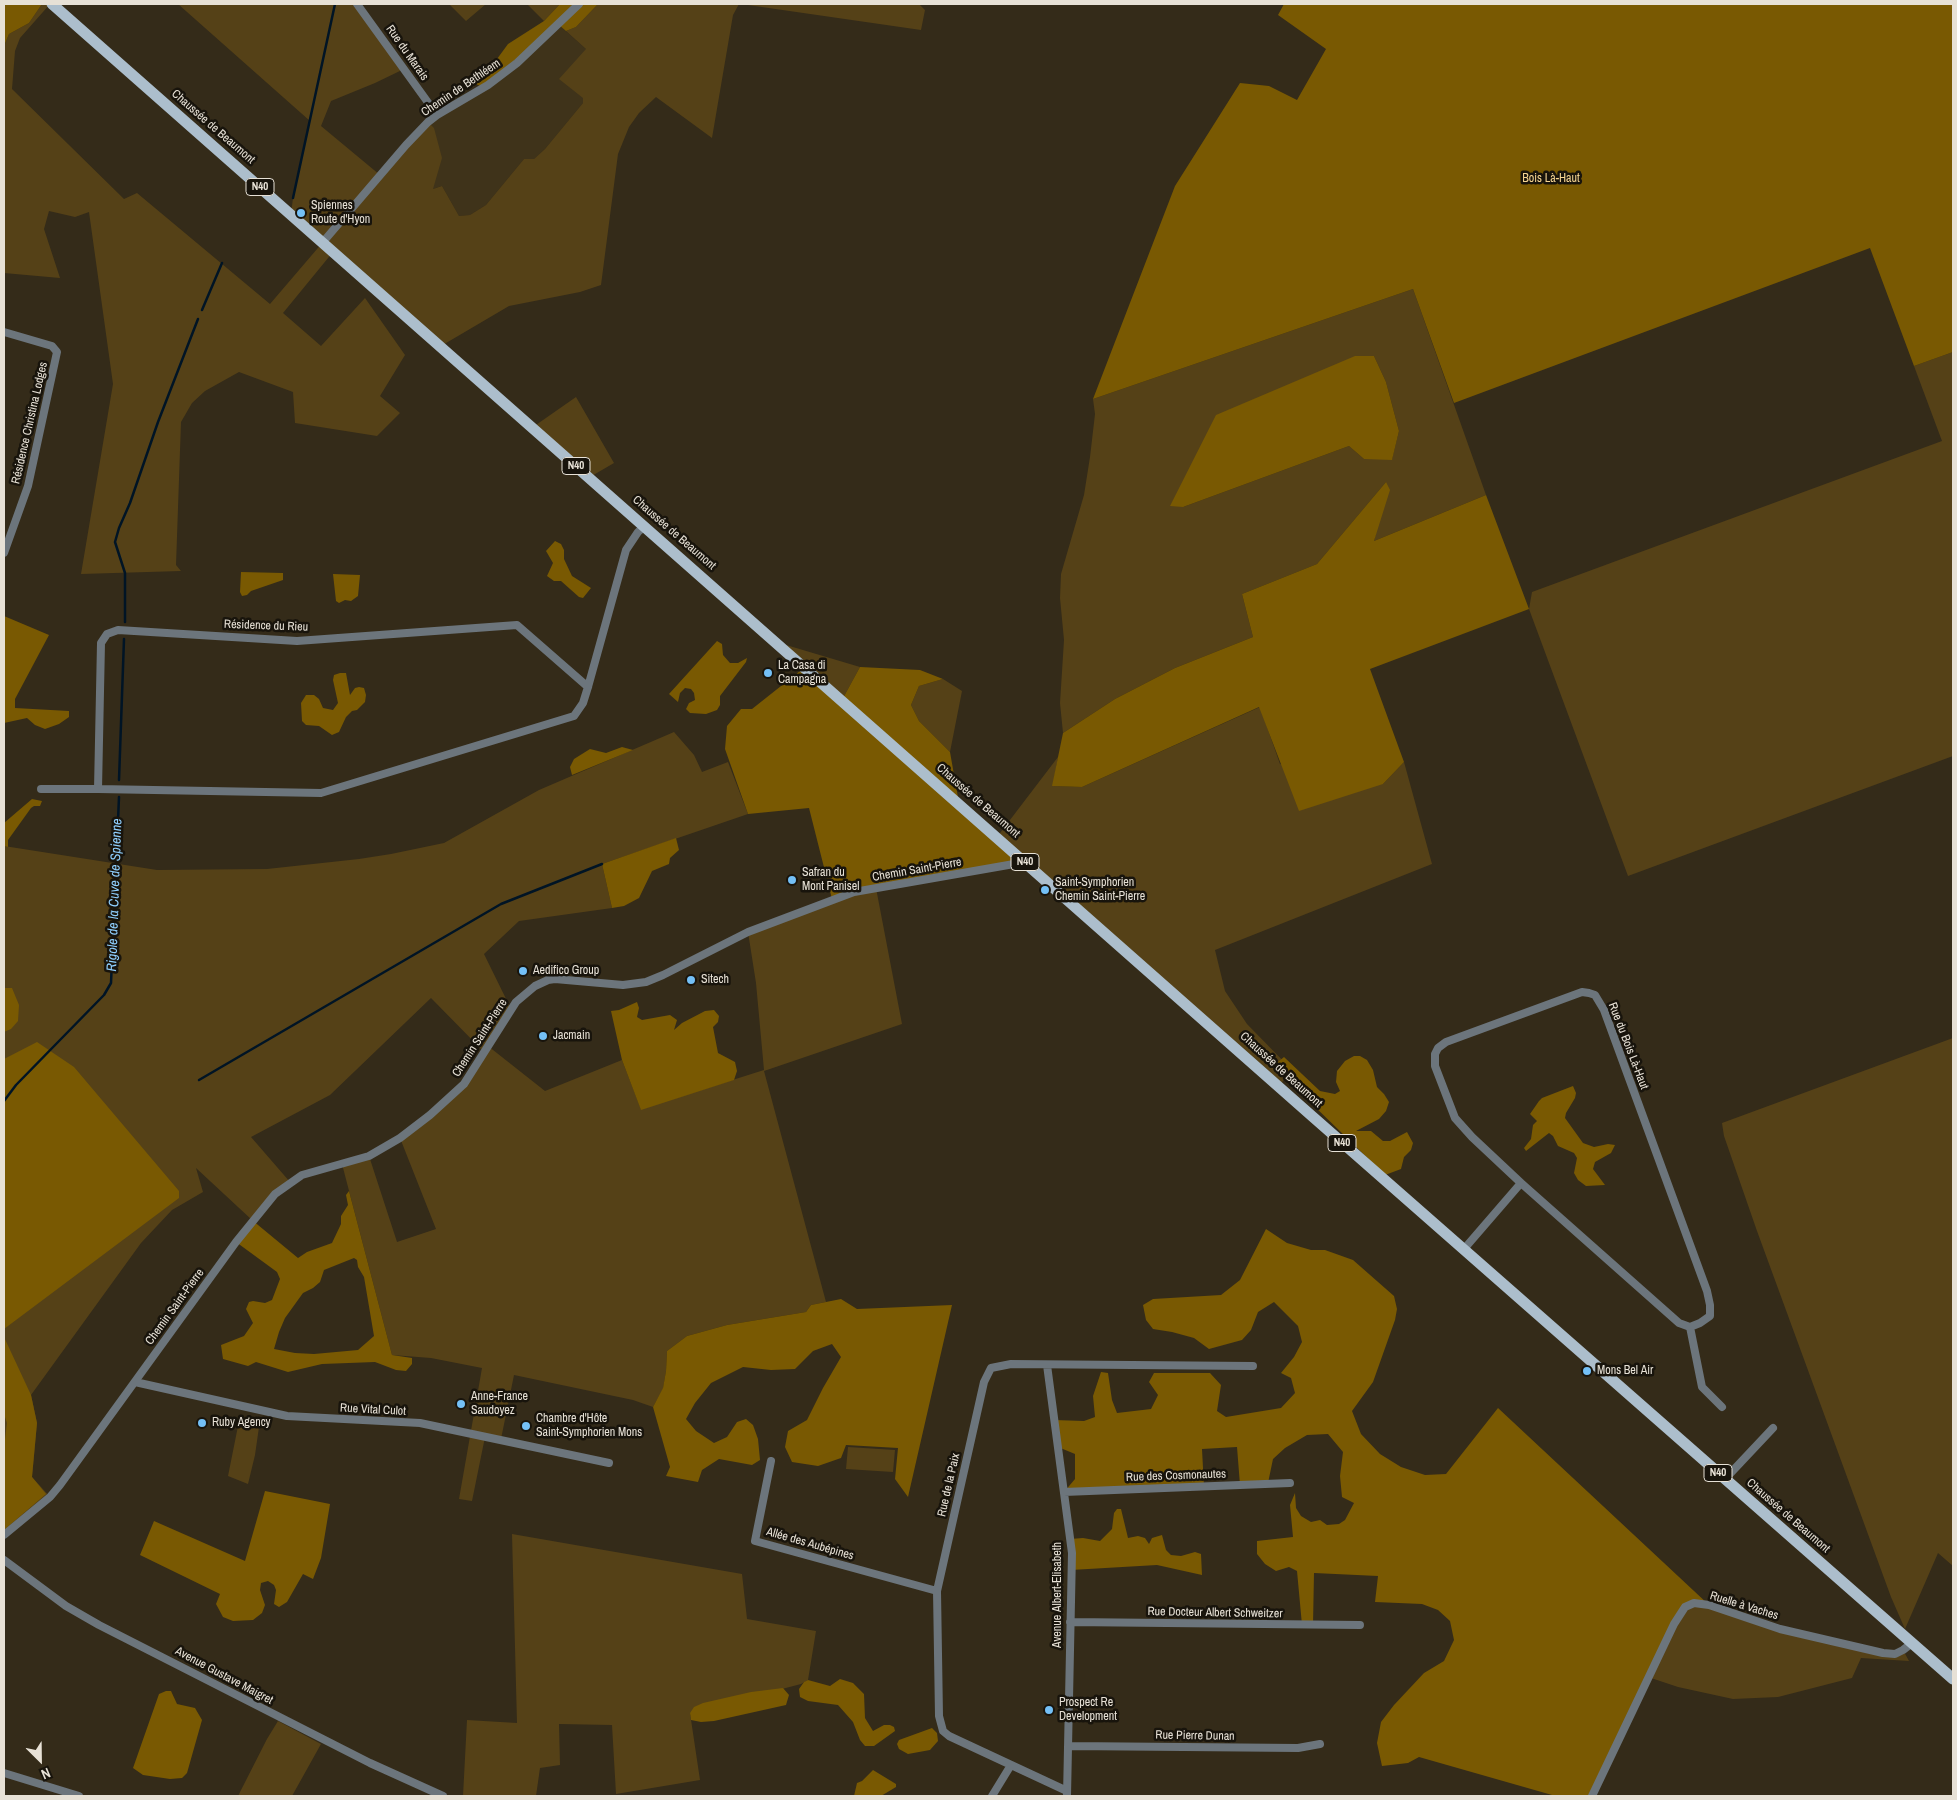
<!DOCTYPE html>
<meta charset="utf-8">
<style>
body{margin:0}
#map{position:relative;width:1957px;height:1800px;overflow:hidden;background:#342b19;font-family:"Archivo Narrow",sans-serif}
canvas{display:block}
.frame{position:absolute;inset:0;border:5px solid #e7e1d6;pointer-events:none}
.north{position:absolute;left:15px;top:1735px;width:50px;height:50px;-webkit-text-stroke:4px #18140c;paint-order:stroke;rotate:157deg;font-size:14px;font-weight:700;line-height:20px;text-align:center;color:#e7e1d6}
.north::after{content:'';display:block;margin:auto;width:18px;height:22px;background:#e7e1d6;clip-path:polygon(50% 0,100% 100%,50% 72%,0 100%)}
</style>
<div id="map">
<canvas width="1957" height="1800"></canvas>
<div class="frame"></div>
<div class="north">N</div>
</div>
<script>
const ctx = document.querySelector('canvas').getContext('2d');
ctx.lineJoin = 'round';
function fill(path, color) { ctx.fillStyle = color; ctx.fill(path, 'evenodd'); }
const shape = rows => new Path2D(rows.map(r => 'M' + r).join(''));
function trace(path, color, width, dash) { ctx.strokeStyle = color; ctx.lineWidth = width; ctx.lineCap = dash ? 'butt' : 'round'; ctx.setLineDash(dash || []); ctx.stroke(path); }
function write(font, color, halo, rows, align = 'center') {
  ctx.font = font + ' "Archivo Narrow",sans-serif'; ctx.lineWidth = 5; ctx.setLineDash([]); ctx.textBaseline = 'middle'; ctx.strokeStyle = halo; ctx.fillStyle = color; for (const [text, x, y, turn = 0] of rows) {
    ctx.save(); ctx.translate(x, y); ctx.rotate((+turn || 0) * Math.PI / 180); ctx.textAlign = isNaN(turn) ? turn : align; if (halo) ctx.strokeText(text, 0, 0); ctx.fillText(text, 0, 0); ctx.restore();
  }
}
fill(shape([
 [559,25,587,50,583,103,545,149,534,159,524,159,486,205,470,215,459,216,442,186,433,189,428,122,470,95]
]), '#3f331a');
fill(shape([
 [42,4,50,4,20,38,15,51,12,89,124,199,137,193,270,304,323,242,291,214,293,198,310,121,178,4,357,4,404,69,375,83,331,101,321,126,380,175,428,122,434,128,442,158,433,189,442,186,459,216,470,215,486,205,524,159,534,159,545,149,583,103,583,98,559,79,586,49,566,31,576,27,598,4,739,4,733,15,712,138,656,97,639,113,629,127,618,154,601,285,580,292,509,306,441,346,333,252,283,313,321,346,365,298,405,355,380,396,400,413,377,436,295,423,293,392,239,372,205,391,192,403,181,422,176,565,181,571,81,574,113,384,89,212,75,217,49,211,44,229,60,278,4,273,4,46,9,34,29,23],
 [449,4,486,4,466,21],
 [527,4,560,4,544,21],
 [741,4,919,4,925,10,921,30],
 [1413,289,1486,495,1374,541,1386,482,1317,564,1242,594,1253,637,1175,668,1115,699,1063,733,1060,703,1064,640,1060,598,1061,574,1084,495,1090,457,1095,414,1093,399],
 [1374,356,1386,382,1399,431,1392,459,1364,459,1349,446,1183,507],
 [1953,352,1953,756,1628,876,1529,609,1532,592,1942,441,1914,366],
 [576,397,614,463,590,477,533,427],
 [776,642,860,667,842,700],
 [943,679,962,691,950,752,919,721,911,705,919,686],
 [1260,707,1280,764,1383,784,1404,762,1432,864,1215,950,1225,991,1247,1024,1291,1069,1279,1087,997,837,1058,757,1053,786,1082,787],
 [674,732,694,755,702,772,728,762,748,814,602,864,612,908,519,921,484,954,511,1009,488,1046,545,1091,622,1060,641,1109,764,1070,756,983,748,932,876,888,902,1024,764,1071,826,1302,811,1305,806,1312,727,1325,687,1336,667,1351,666,1371,663,1389,653,1407,633,1400,514,1375,501,1439,485,1437,472,1501,459,1499,482,1368,431,1358,392,1355,342,1164,369,1156,397,1242,436,1229,400,1138,455,1093,484,1052,431,998,330,1095,251,1137,290,1182,252,1220,196,1168,203,1192,172,1210,141,1243,31,1395,37,1423,32,1477,50,1497,4,1535,4,846,157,870,267,869,359,859,391,854,444,843,539,790],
 [1953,1038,1953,1566,1938,1553,1905,1629,1891,1597,1757,1231,1724,1136,1722,1123],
 [240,1416,260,1420,255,1455,248,1484,228,1476],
 [848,1447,895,1450,893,1472,846,1469],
 [512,1534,742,1574,747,1619,816,1631,808,1680,801,1684,690,1713,700,1780,616,1794,612,1725,559,1724,560,1765,540,1768,536,1796,463,1796,467,1720,517,1723],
 [1694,1603,1883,1653,1903,1650,1909,1661,1861,1658,1852,1678,1778,1697,1733,1699,1678,1687,1648,1677,1680,1614],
 [278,1721,321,1744,292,1796,238,1796,267,1739]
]), '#554117');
fill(shape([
 [4,4,42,4,29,23,9,34,4,46],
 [560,4,598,4,576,27,566,31,559,25,482,87,476,84,474,79,479,73,497,59,508,44,544,21],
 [1284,4,1953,4,1953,352,1914,366,1870,248,1454,403,1413,289,1093,399,1175,186,1240,83,1269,86,1297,100,1326,49,1278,15],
 [1355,356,1374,356,1386,382,1399,431,1392,460,1364,459,1349,446,1183,507,1170,506,1216,415],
 [1386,482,1390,490,1374,541,1486,495,1529,609,1370,669,1404,762,1383,784,1299,811,1259,707,1082,787,1052,786,1063,733,1115,699,1175,668,1253,637,1242,594,1317,564],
 [555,541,561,544,564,550,564,559,572,576,591,588,583,598,579,597,561,581,554,581,547,576,553,563,546,551],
 [241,572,283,573,283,580,251,591,247,595,242,596,240,592],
 [333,574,360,575,358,596,351,601,345,600,339,603,336,601],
 [4,616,49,635,15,699,15,708,69,711,69,717,59,724,45,729,35,725,27,718,4,723],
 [717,641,722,644,723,655,730,663,738,663,747,658,746,662,720,696,720,705,717,710,706,714,690,713,686,709,689,703,695,700,694,693,691,689,685,688,680,693,678,702,669,694],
 [805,667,842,700,860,667,920,670,943,679,919,686,911,705,919,721,950,752,959,803,1023,860,832,899,809,808,748,814,725,749,727,726,741,709,752,709],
 [340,673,346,673,350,695,355,688,359,687,364,688,366,695,365,702,357,710,352,711,346,717,339,732,332,735,319,726,306,725,302,721,301,703,306,695,314,695,319,699,323,708,333,710,338,703,333,680,334,675],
 [622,747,633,750,572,775,570,767,574,759,590,749,606,753],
 [32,799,42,801,40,806,34,806,31,808,8,840,8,847,4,846,4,823],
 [676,838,679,850,670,858,669,864,652,871,639,898,624,906,612,908,602,864],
 [4,988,12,988,19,1005,18,1021,11,1029,4,1032],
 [637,1002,639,1008,637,1017,642,1020,670,1015,677,1020,674,1030,682,1023,705,1011,714,1010,719,1016,718,1022,713,1027,718,1053,735,1062,737,1071,734,1080,641,1110,622,1060,611,1011,619,1010],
 [37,1042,74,1067,179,1191,179,1198,4,1329,4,1059],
 [1354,1056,1360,1056,1367,1060,1373,1070,1377,1087,1384,1094,1389,1102,1386,1111,1379,1119,1356,1131,1371,1131,1383,1141,1390,1141,1407,1132,1413,1143,1411,1150,1404,1157,1401,1169,1385,1175,1273,1066,1284,1057,1320,1091,1335,1094,1340,1091,1336,1082,1337,1071,1345,1061],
 [1573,1086,1576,1093,1575,1098,1566,1113,1565,1118,1583,1143,1594,1147,1608,1144,1615,1145,1611,1153,1595,1162,1593,1169,1605,1185,1586,1186,1578,1180,1574,1173,1577,1158,1574,1153,1558,1146,1553,1136,1549,1133,1526,1151,1524,1148,1531,1139,1533,1125,1537,1121,1530,1114,1539,1101,1542,1098],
 [349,1191,392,1355,412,1358,412,1364,406,1371,396,1370,375,1362,322,1364,288,1372,256,1362,248,1366,223,1359,221,1345,244,1336,253,1323,246,1309,249,1302,253,1301,265,1303,272,1300,280,1279,277,1272,236,1242,252,1220,298,1258,307,1252,332,1243,341,1224,341,1216,348,1205,346,1195],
 [354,1258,357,1260,358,1267,364,1277,374,1336,358,1350,314,1354,295,1353,274,1349,279,1332,285,1318,303,1293,313,1288,320,1282,324,1270],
 [1266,1229,1287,1243,1311,1250,1325,1250,1353,1260,1394,1296,1397,1309,1395,1320,1373,1382,1352,1411,1361,1434,1380,1454,1401,1467,1425,1475,1446,1474,1498,1408,1709,1605,1685,1607,1592,1796,1552,1795,1419,1757,1408,1763,1382,1766,1377,1743,1381,1722,1394,1705,1424,1673,1444,1661,1454,1640,1450,1621,1438,1610,1422,1604,1375,1602,1378,1576,1314,1573,1313,1625,1302,1625,1297,1571,1289,1567,1276,1571,1265,1564,1257,1554,1257,1541,1293,1537,1290,1505,1295,1493,1296,1508,1301,1516,1311,1522,1320,1520,1327,1525,1339,1524,1345,1520,1354,1503,1342,1497,1340,1476,1343,1452,1328,1434,1307,1435,1285,1448,1273,1459,1268,1483,1240,1485,1237,1447,1202,1449,1204,1487,1064,1492,1075,1479,1075,1454,1058,1447,1054,1420,1084,1421,1095,1417,1093,1396,1101,1372,1108,1373,1112,1400,1117,1413,1151,1409,1158,1395,1149,1382,1154,1373,1210,1373,1221,1385,1217,1411,1226,1417,1281,1408,1295,1393,1291,1378,1281,1373,1294,1357,1302,1342,1298,1326,1274,1302,1258,1312,1251,1330,1242,1340,1209,1349,1194,1338,1172,1332,1153,1329,1146,1320,1143,1305,1153,1299,1221,1295,1240,1280],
 [841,1299,857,1309,952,1305,908,1497,895,1479,898,1448,846,1445,841,1458,818,1466,792,1462,785,1447,788,1431,807,1420,823,1388,841,1357,832,1344,813,1351,795,1369,771,1370,743,1367,711,1383,695,1403,686,1419,696,1431,714,1443,727,1437,737,1422,746,1419,753,1425,758,1439,760,1460,752,1465,719,1459,702,1470,698,1482,666,1476,670,1467,653,1407,663,1388,666,1371,667,1351,687,1336,727,1325,806,1312,811,1305],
 [4,1337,31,1395,37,1423,32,1477,46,1494,4,1530,4,1447,7,1423,4,1414],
 [265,1491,330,1504,321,1558,313,1579,303,1574,287,1602,279,1607,274,1604,276,1590,274,1585,268,1581,261,1583,260,1590,265,1605,262,1613,253,1620,233,1621,223,1617,216,1604,220,1594,140,1555,154,1521,245,1561],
 [1117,1509,1121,1509,1128,1538,1138,1536,1145,1538,1149,1544,1152,1538,1162,1535,1166,1550,1171,1555,1181,1556,1195,1552,1201,1554,1202,1575,1157,1565,1071,1570,1070,1539,1083,1538,1100,1541,1112,1529,1114,1513],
 [840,1679,853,1683,864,1694,865,1718,873,1731,884,1725,890,1725,894,1727,895,1731,874,1746,865,1746,860,1740,853,1722,838,1705,808,1701,800,1697,799,1689,804,1682,808,1680,830,1686],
 [783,1688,789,1695,786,1705,714,1721,701,1722,691,1720,690,1713,694,1707,703,1703,751,1692],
 [166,1691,171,1691,177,1704,195,1708,202,1720,187,1773,182,1778,170,1779,143,1775,133,1768,159,1694],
 [932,1728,937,1733,938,1741,930,1750,908,1754,899,1749,897,1744,899,1740],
 [873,1770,896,1784,896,1787,881,1796,854,1796,857,1783,862,1781]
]), '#795902');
trace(shape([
 [293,198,335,4],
 [202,310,222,263],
 [125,622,125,573,115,542,119,528,130,503,158,422,198,319],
 [119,780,124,639],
 [199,1080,501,904,602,864],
 [4,1101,16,1085,104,995,111,983,119,797]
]), '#001425', 2.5);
trace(shape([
 [357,4,437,115],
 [323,242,406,145,428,122,437,115,488,85,517,63,579,4],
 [4,332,52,346,57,352,28,486,4,553],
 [588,687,517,625,297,641,118,630,107,634,101,643,98,789,321,793,574,716,583,703,588,687,626,550,638,532,645,526],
 [41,789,98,789],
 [1464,1249,1521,1183,1472,1137,1455,1118,1435,1066,1435,1054,1438,1048,1446,1042,1582,992,1589,993,1595,995,1604,1010,1707,1291,1710,1305,1710,1316,1700,1323,1690,1327,1679,1323,1521,1183],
 [1690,1327,1702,1387,1722,1407],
 [1047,1365,1072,1553,1067,1796],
 [135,1382,287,1416,420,1423,609,1463],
 [771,1461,755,1541,937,1591],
 [1725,1479,1773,1428],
 [1064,1492,1290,1483],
 [4,1535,50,1497,60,1485,236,1242,275,1194,302,1175,369,1156,400,1138,430,1115,464,1084,516,1002,535,986,548,980,555,979,623,985,646,982,663,975,748,932,854,892,1014,864,1023,860],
 [4,1560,66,1606,99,1625,370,1763,443,1796],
 [1070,1622,1360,1625],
 [1069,1746,1298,1748,1320,1744],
 [4,1773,79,1796],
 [1067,1791,949,1736,943,1731,939,1716,937,1591,984,1382,991,1368,1011,1364,1253,1366],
 [992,1796,1011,1765],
 [1592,1796,1674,1624,1685,1607,1694,1603,1709,1605,1780,1629,1883,1653,1895,1654,1903,1650,1912,1643]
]), '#6c757c', 8);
trace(shape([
 [52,4,1313,1117,1953,1679]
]), '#acbecc', 11);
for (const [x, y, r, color] of [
 [301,213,5,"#74c0f6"],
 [768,673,5,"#74c0f6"],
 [792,880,5,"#74c0f6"],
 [1045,890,5,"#74c0f6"],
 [523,971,5,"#74c0f6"],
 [691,980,5,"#74c0f6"],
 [543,1036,5,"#74c0f6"],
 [1587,1371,5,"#74c0f6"],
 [461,1404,5,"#74c0f6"],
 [202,1423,5,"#74c0f6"],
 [526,1426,5,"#74c0f6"],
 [1049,1710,5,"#74c0f6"]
]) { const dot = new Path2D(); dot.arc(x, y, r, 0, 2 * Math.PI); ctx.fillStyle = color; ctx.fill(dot); trace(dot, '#18140c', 2); }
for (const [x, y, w] of [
 [260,187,28],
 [576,466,28],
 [1025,862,28],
 [1342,1143,28],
 [1718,1473,28]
]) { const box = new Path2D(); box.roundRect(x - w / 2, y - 8.5, w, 17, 4); ctx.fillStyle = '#18140c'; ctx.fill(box); trace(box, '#e7e1d6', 1); }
write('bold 11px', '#e7e1d6', null, [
 ["N40",260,187],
 ["N40",576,466],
 ["N40",1025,862],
 ["N40",1342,1143],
 ["N40",1718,1473]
]);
write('12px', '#e7e1d6', '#18140c', [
 ["Rue du Marais",407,53,55],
 ["Chemin de Bethléem",461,88,-34],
 ["Chaussée de Beaumont",213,127,41],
 ["Résidence Christina Lodges",30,423,-77],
 ["Chaussée de Beaumont",674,533,41],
 ["Résidence du Rieu",266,626,2],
 ["Chaussée de Beaumont",978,801,41],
 ["Chemin Saint-Pierre",917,870,-10],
 ["Chemin Saint-Pierre",480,1038,-57],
 ["Rue du Bois Là-Haut",1628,1046,69],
 ["Chaussée de Beaumont",1281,1070,42],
 ["Chemin Saint-Pierre",175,1307,-54],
 ["Rue Vital Culot",373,1410,3],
 ["Rue des Cosmonautes",1176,1476,-2],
 ["Rue de la Paix",949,1485,-77],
 ["Chaussée de Beaumont",1788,1516,41],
 ["Allée des Aubépines",810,1544,16],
 ["Avenue Albert-Elisabeth",1058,1595,-90],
 ["Ruelle à Vaches",1744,1606,17],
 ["Rue Docteur Albert Schweitzer",1215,1613,1],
 ["Avenue Gustave Maigret",224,1676,28],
 ["Rue Pierre Dunan",1195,1736,1]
]);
write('12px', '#f6d592', '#18140c', [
 ["Bois Là-Haut",1551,179]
]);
write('12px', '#e7e1d6', '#18140c', [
 ["Spiennes",311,206],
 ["Route d'Hyon",311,220],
 ["La Casa di",778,666],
 ["Campagna",778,680],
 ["Safran du",802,873],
 ["Mont Panisel",802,887],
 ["Saint-Symphorien",1055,883],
 ["Chemin Saint-Pierre",1055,897],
 ["Aedifico Group",533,971],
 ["Sitech",701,980],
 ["Jacmain",553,1036],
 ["Mons Bel Air",1597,1371],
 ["Anne-France",471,1397],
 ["Saudoyez",471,1411],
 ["Chambre d'Hôte",536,1419],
 ["Saint-Symphorien Mons",536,1433],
 ["Ruby Agency",212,1423],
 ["Prospect Re",1059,1703],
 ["Development",1059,1717]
], 'left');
write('italic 14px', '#8fcffe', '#18140c', [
 ["Rigole de la Cuve de Spienne",115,895,-88]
]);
</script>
